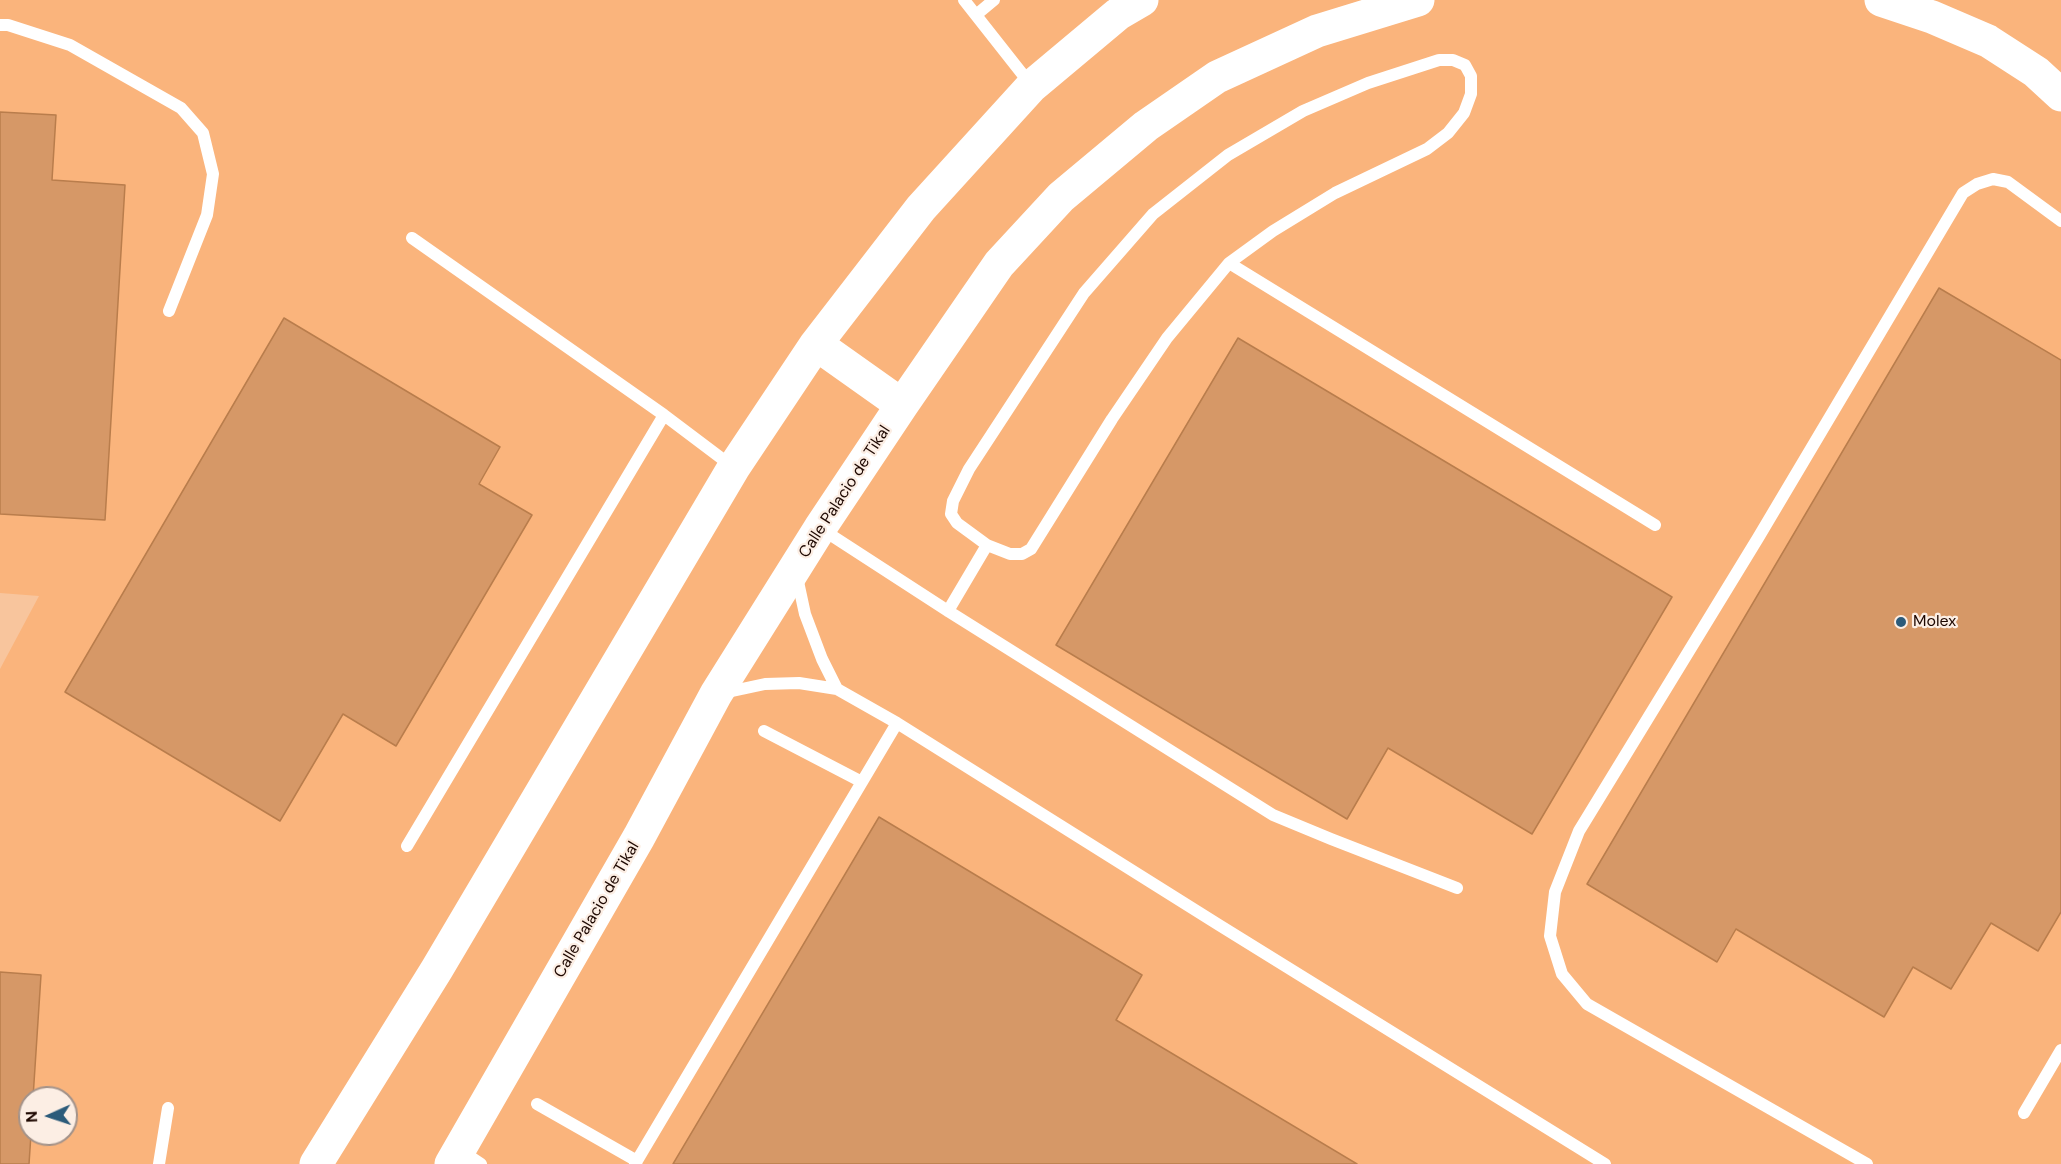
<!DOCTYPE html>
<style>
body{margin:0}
#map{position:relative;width:2061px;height:1164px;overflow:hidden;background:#f8c59d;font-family:"DM Sans",sans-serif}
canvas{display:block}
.north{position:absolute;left:18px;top:1086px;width:60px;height:60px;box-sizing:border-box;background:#fceee4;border:2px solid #a39289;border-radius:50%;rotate:267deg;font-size:16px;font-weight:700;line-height:24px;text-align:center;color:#1d0700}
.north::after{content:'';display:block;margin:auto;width:21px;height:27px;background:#2c5b7a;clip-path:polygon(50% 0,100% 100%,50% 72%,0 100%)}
</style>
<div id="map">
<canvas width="2061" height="1164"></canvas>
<div class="north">N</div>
</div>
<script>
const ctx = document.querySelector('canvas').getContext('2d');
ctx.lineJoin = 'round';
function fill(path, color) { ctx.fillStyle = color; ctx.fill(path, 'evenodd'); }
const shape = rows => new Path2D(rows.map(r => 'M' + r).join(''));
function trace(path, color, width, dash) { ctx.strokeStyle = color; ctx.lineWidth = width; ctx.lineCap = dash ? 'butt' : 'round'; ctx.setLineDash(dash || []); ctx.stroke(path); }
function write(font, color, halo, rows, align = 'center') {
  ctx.font = font + ' "DM Sans",sans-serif'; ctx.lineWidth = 4.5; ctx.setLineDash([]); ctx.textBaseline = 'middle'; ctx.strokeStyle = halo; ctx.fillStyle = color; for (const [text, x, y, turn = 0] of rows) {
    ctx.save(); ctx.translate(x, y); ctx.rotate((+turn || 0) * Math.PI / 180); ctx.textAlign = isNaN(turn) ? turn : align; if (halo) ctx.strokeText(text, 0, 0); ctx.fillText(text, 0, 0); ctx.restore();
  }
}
fill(shape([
 [0,0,2061,0,2061,1164,0,1164,0,669,39,596,0,593],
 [30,1098,66,1098,66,1134,30,1134]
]), '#fab47c');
const building = shape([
 [0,112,56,115,52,180,125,185,105,520,0,514,0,112],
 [1939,288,2061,360,2061,912,2038,951,1991,923,1951,989,1913,967,1884,1017,1736,929,1717,962,1587,884,1939,288],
 [284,318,500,447,479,484,532,515,396,746,343,714,280,821,65,692,284,318],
 [1238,338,1672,597,1532,834,1388,748,1347,819,1056,645,1238,338],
 [879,817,1142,975,1116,1020,1357,1164,673,1164,879,817],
 [0,972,41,975,33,1098,30,1098,31,1134,29,1164,0,1164,0,972]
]);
fill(building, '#d69867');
trace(building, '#b97d4c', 1.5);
trace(shape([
 [964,0,1031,85],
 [976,15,994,0],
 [0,25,8,25,70,45,181,108,203,133,213,174,207,215,169,311],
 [1439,60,1453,60,1465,65,1471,76,1471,94,1464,113,1448,133,1427,149,1335,193,1273,231,1229,263,1167,338,1112,419,1031,549,1022,554,1010,554,987,545,957,523,951,514,953,501,969,469,1084,293,1153,214,1228,155,1303,111,1368,83,1439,60],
 [412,238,664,415,733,467],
 [1229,263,1655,525],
 [820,528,948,611,1273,815,1331,839,1457,888],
 [797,577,805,614,822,659,837,689],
 [948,611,987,545],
 [723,693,765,684,799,683,837,689,897,723],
 [764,731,862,782],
 [407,846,664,415],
 [537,1104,637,1161],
 [2024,1113,2061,1050],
 [460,1150,481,1164],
 [159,1164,168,1108],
 [635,1164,897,723,1219,925,1605,1164],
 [1867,1164,1587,1004,1562,974,1550,936,1555,892,1579,831,1758,538,1963,193,1977,184,1993,179,2008,182,2061,221]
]), '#fff', 12);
trace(shape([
 [1881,0,1932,17,1988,41,2036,72,2061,95],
 [816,344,902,405],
 [316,1164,437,969,734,467,816,344,921,208,1032,86,1118,14,1142,0],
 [451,1164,639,837,716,694,820,528,902,405,999,264,1061,197,1146,126,1217,77,1317,31,1418,0]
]), '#fff', 33);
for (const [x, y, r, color] of [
 [1901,622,6,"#2c5b7a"]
]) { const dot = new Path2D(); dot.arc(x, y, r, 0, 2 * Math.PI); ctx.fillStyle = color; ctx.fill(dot); trace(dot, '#fceee4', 2); }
write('16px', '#1d0700', '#fceee4', [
 ["Calle Palacio de Tikal",845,492,-57],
 ["Calle Palacio de Tikal",597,910,-60]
]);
write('16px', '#1d0700', '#fceee4', [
 ["Molex",1913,622]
], 'left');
</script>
